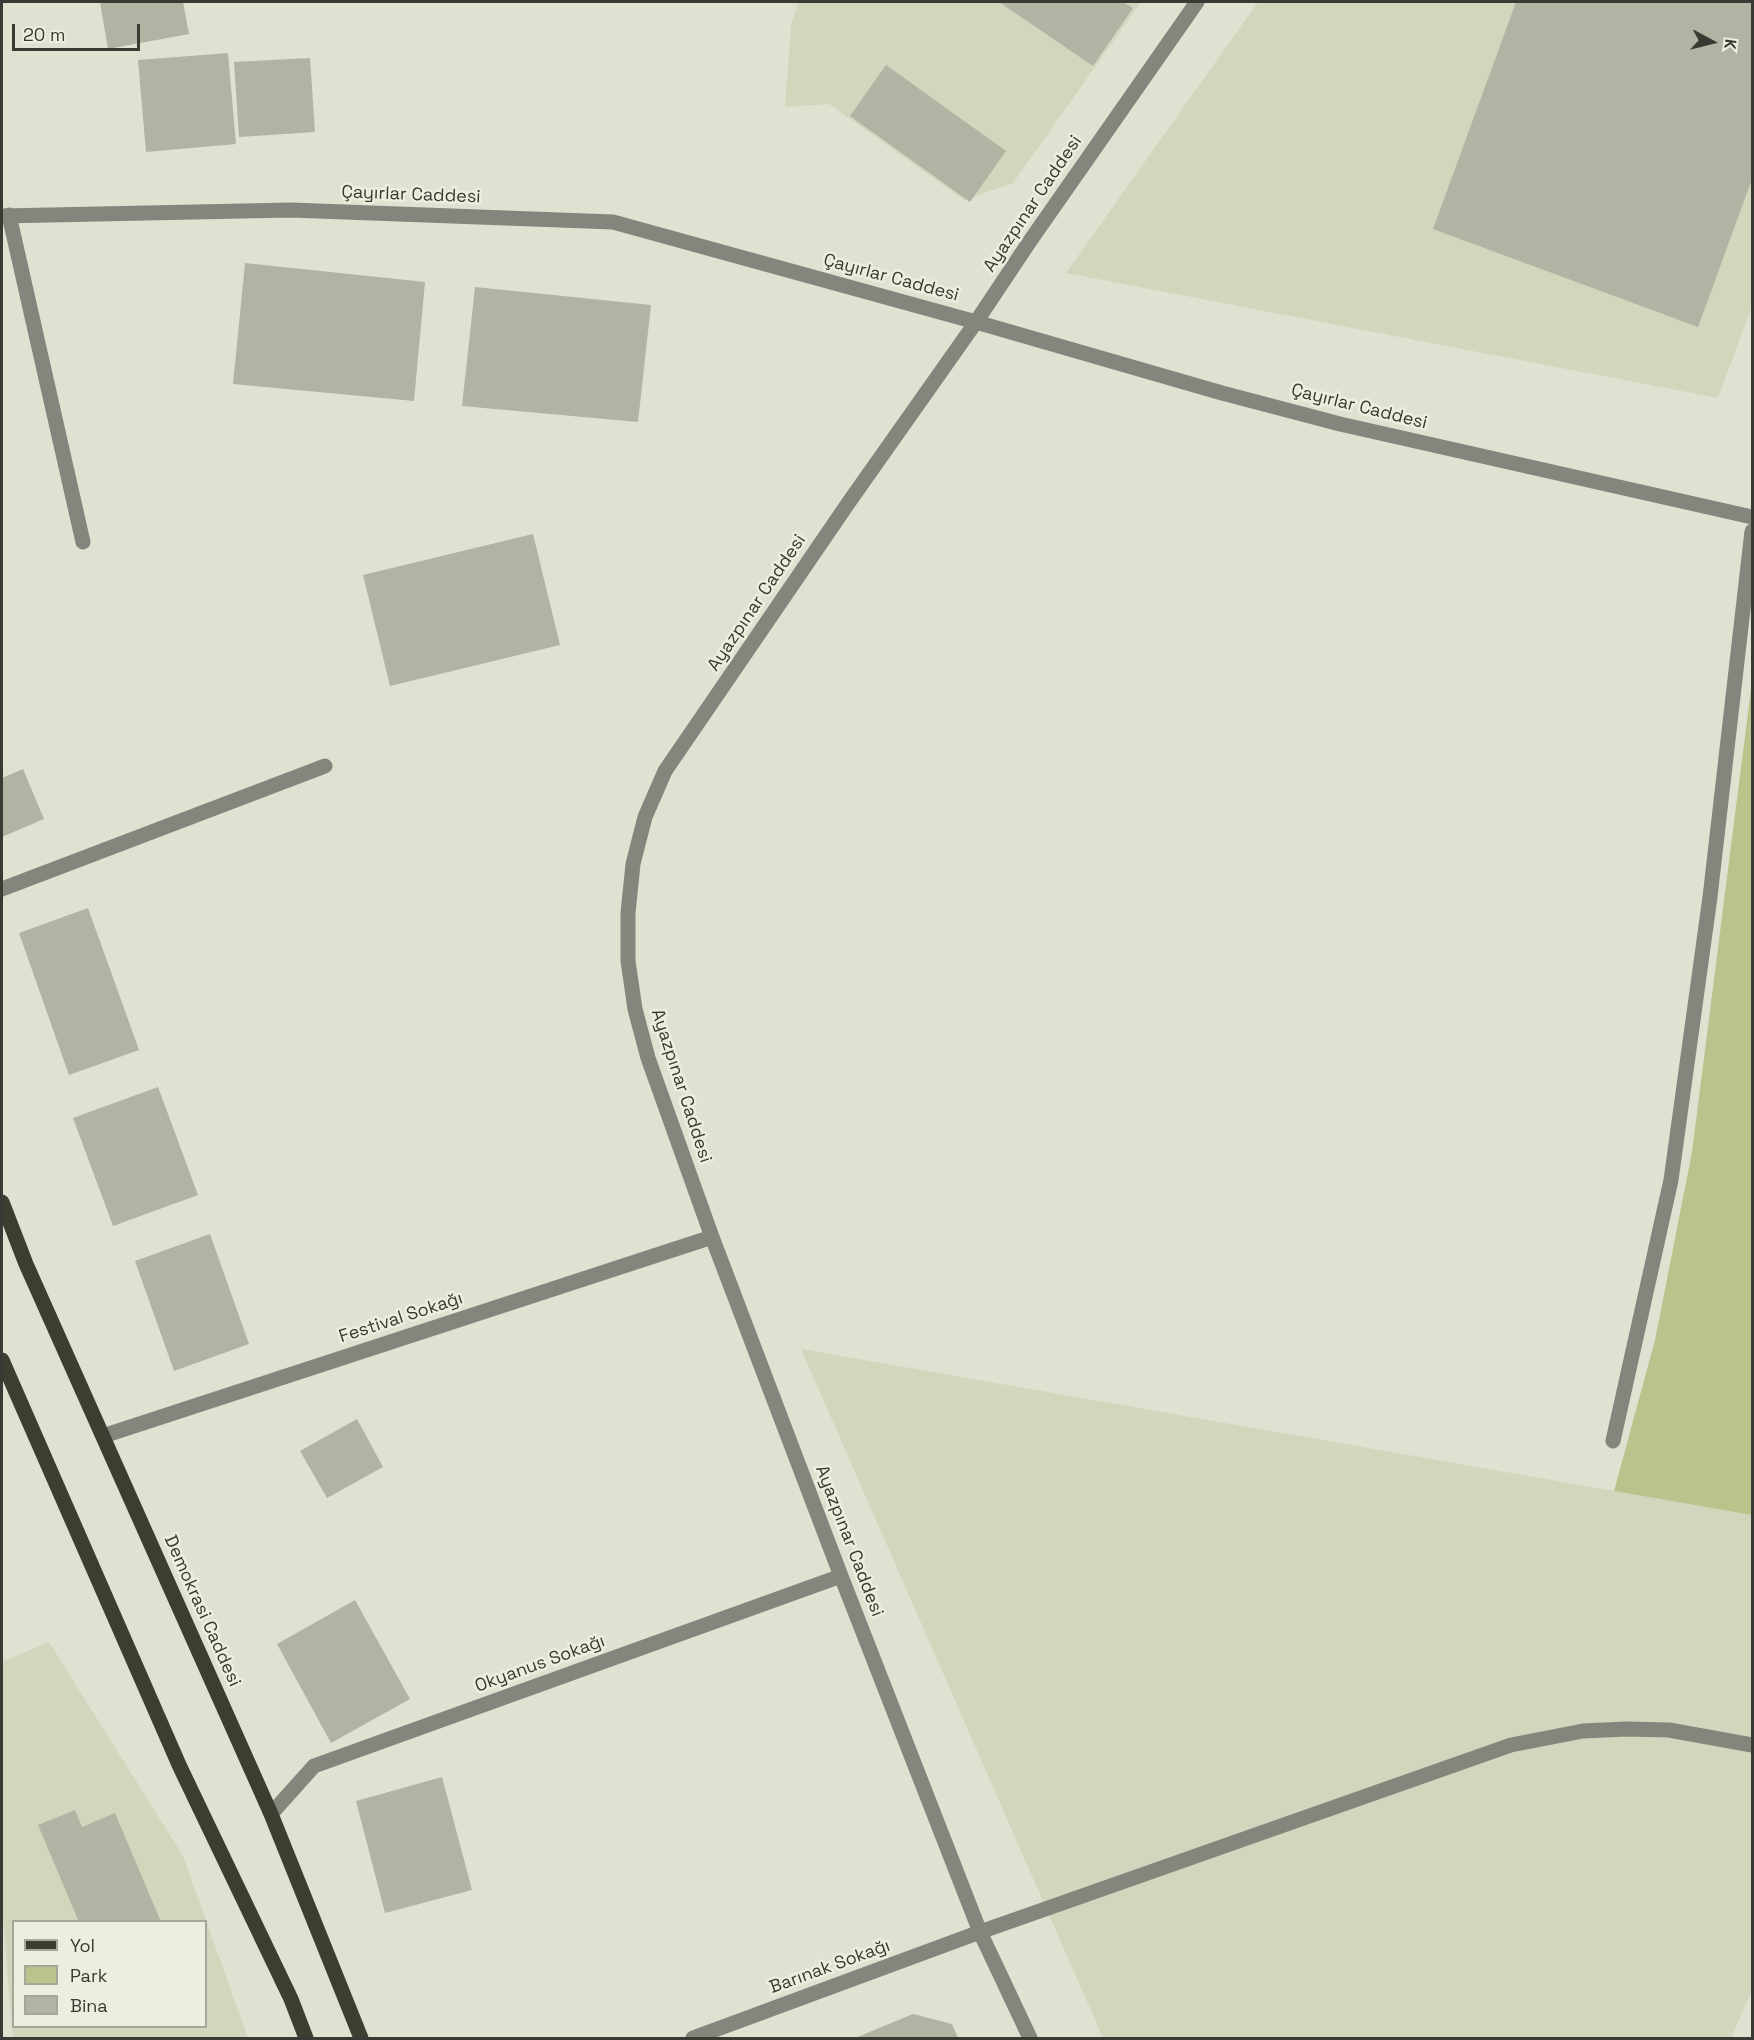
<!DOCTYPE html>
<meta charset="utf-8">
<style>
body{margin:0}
#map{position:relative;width:1754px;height:2040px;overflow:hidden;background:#dfe2d0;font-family:"Space Grotesk",sans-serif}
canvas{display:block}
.frame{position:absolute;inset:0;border:3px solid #383a33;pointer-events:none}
.legend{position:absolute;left:12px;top:1920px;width:195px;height:108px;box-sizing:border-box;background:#ecefdd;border:2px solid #a4a799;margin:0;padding:8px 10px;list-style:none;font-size:18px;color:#383a33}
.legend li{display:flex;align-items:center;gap:12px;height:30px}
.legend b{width:30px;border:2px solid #a4a799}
.north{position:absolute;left:1682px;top:12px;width:60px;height:60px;-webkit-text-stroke:4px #ecefdd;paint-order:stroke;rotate:97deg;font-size:16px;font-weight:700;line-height:24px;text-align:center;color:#383a33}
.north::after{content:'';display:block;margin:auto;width:21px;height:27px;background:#383a33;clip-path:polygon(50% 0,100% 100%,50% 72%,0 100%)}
.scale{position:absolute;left:12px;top:24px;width:128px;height:27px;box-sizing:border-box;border:3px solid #383a33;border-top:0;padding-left:8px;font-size:18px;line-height:21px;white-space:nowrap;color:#383a33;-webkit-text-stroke:4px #ecefdd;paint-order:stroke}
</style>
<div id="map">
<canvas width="1754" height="2040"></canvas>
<div class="frame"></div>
<ul class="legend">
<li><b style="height:8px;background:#3c3e32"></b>Yol</li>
<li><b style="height:16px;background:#bbc38d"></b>Park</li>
<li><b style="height:16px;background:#b1b4a3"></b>Bina</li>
</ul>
<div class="north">K</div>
<div class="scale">20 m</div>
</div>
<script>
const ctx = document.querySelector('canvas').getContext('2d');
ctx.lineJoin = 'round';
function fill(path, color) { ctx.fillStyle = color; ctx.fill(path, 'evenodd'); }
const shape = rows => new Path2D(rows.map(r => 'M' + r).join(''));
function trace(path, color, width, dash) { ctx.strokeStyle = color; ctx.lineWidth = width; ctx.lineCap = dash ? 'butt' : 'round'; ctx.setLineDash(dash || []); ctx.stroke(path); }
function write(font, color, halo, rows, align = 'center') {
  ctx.font = font + ' "Space Grotesk",sans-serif'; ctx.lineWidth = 5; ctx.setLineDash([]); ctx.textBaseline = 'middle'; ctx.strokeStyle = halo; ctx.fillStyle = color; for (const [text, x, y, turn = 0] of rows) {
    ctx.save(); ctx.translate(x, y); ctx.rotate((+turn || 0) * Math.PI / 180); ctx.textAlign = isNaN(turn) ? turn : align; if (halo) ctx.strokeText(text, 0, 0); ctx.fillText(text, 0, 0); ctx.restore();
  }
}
fill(shape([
 [798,2,1141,2,1013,183,964,200,829,104,785,107,791,26],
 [1258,2,1752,2,1752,306,1718,398,1066,273],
 [801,1349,1752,1515,1752,1990,1731,2038,1103,2038],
 [49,1642,183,1856,248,2038,13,2038,2,1909,2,1662],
 [14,1922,206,1922,206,2026,14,2026]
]), '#d1d6bd');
fill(shape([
 [1752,681,1752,1515,1614,1491,1655,1340,1692,1152]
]), '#bbc38d');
fill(shape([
 [100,2,183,2,189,34,108,49],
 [999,2,1123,2,1133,8,1093,66],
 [1516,2,1752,2,1752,179,1698,327,1433,229],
 [228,53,236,144,146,152,138,60],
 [310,58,315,132,239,137,234,62],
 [886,65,1006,151,970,202,850,116],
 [245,263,425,282,414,401,233,384],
 [475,287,651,305,638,422,462,406],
 [533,534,560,645,390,686,363,575],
 [23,769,44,819,2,837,2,778],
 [88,908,139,1050,69,1075,19,933],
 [158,1087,198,1195,113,1226,73,1118],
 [210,1234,249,1344,174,1371,135,1261],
 [357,1419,383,1467,327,1498,300,1451],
 [355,1600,410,1699,331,1743,277,1644],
 [442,1777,472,1890,385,1913,356,1801],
 [75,1810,82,1827,115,1813,161,1922,79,1922,38,1825],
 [913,2014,952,2024,958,2038,855,2038]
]), '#b1b4a3');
trace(shape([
 [9,215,83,542],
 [2,216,291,210,613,222,976,322,1222,393,1340,424,1752,517],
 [2,889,325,766],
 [103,1436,712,1237],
 [1613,1441,1671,1180,1710,897,1752,531],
 [271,1814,314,1766,841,1576],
 [693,2038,980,1932,1511,1745,1583,1731,1626,1729,1669,1730,1752,1745],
 [1030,2038,980,1932,841,1576,712,1237,648,1058,635,1009,628,961,628,913,633,864,645,817,665,771,849,502,976,322,1030,241,1197,2]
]), '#84867e', 15);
trace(shape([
 [2,1202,26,1264,271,1814,361,2038],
 [2,1360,180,1767,291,1999,306,2038]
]), '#3c3e32', 15);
write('18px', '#383a33', '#ecefdd', [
 ["Çayırlar Caddesi",411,195,2],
 ["Ayazpınar Caddesi",1033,204,-56],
 ["Çayırlar Caddesi",891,278,15],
 ["Çayırlar Caddesi",1359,407,14],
 ["Ayazpınar Caddesi",757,603,-56],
 ["Ayazpınar Caddesi",681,1086,72],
 ["Festival Sokağı",401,1318,-18],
 ["Ayazpınar Caddesi",849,1541,69],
 ["Demokrasi Caddesi",202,1611,66],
 ["Okyanus Sokağı",540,1664,-20],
 ["Barınak Sokağı",830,1967,-20]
]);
</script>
